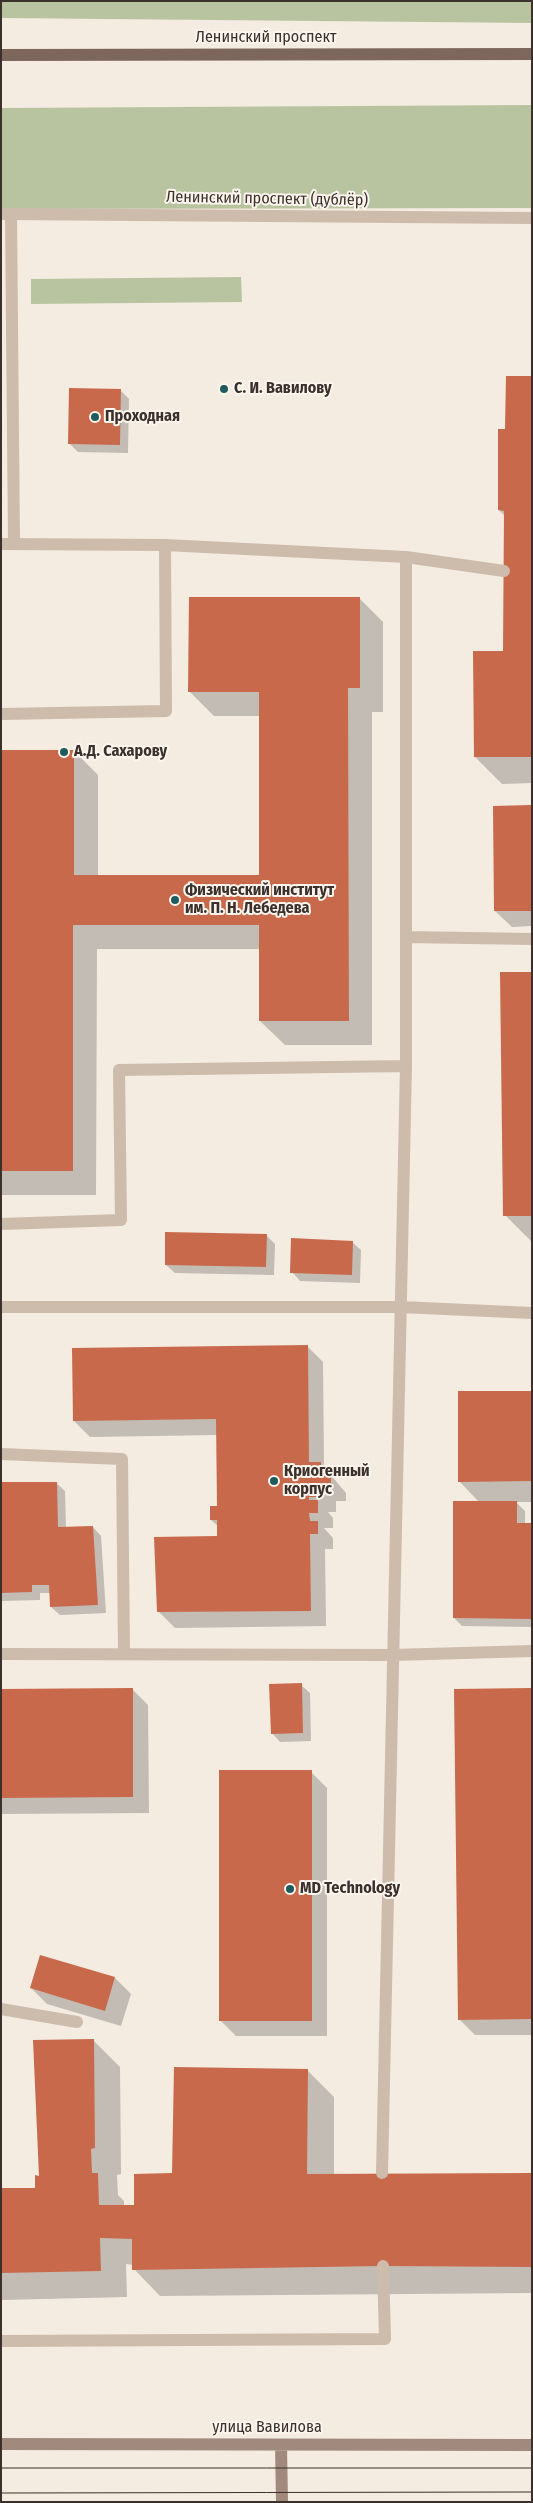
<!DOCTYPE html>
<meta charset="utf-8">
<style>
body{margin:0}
#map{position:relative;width:533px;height:2503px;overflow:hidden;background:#f4ebe1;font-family:"Fira Sans Condensed",sans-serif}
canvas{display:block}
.frame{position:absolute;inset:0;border:2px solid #3b302b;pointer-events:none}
</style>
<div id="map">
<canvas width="533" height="2503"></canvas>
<div class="frame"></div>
</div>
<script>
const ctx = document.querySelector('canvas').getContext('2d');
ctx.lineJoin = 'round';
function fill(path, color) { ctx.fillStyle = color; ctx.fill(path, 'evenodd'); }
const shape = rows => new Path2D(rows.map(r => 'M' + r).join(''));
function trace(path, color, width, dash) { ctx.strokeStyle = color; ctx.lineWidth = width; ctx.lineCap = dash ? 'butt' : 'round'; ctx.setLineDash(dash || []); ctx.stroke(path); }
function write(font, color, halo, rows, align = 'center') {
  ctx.font = font + ' "Fira Sans Condensed",sans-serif'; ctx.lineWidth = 4; ctx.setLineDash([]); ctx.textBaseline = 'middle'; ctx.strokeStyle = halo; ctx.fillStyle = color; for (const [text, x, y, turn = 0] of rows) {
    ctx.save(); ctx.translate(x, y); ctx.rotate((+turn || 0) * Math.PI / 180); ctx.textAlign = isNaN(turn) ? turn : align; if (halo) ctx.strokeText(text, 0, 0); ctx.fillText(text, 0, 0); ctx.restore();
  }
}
fill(shape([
 [1,1,532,1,532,23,1,18],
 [532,105,532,208,1,209,1,108],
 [241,277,242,302,31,304,31,279]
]), '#b8c4a0');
fill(shape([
 [532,377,532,783,502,784,475,757,504,652,505,516,499,510,507,430],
 [121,391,129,399,128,453,78,452,69,443],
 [359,598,383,622,383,712,372,712,372,1045,285,1045,260,1021,260,949,97,949,96,1195,1,1195,1,751,74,751,98,775,98,876,260,876,260,716,214,716,190,692],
 [532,807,532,926,512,927,495,911],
 [532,973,532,1242,505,1215],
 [266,1235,275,1244,274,1275,175,1273,166,1265],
 [352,1242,361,1250,360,1283,300,1281,292,1272],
 [307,1346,323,1362,324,1467,346,1493,346,1501,336,1501,336,1512,328,1512,333,1518,333,1528,324,1528,333,1538,333,1549,325,1549,326,1626,175,1628,159,1612,219,1537,219,1527,211,1520,218,1508,217,1435,90,1437,74,1421],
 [532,1392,532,1502,516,1502,525,1511,525,1524,532,1524,532,1627,462,1626,454,1618,480,1503,459,1481],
 [1,1483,56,1483,65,1491,66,1528,93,1527,101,1536,106,1613,60,1615,51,1607,51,1593,40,1593,40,1600,1,1601],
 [301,1685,310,1693,311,1741,280,1742,272,1733],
 [132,1689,148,1705,149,1813,1,1814,1,1690],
 [532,1690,532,2035,475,2035,459,2019],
 [311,1772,327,1788,327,2036,236,2036,220,2020],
 [41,1956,115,1978,131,1994,121,2026,47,2004,31,1988],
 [93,2040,120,2067,121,2174,117,2175,118,2195,124,2201,124,2207,135,2207,173,2174,307,2070,334,2097,334,2175,532,2174,532,2293,160,2296,134,2269,134,2265,126,2264,127,2297,1,2300,1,2190,36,2189]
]), '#0003');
fill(shape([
 [506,376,532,376,532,757,474,757,473,651,503,651,504,511,498,510,498,429,505,429],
 [69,388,121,389,120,445,68,444],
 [189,597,360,597,360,688,348,688,349,1021,259,1021,259,925,73,925,73,1171,1,1171,1,750,74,750,74,875,259,875,259,692,188,692],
 [532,805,532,911,494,911,493,806],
 [500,972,532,972,532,1216,503,1216],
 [165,1232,267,1234,266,1267,165,1265],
 [291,1238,353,1241,352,1275,290,1273],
 [308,1345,309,1462,321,1462,321,1475,331,1475,331,1486,320,1486,321,1497,309,1497,309,1500,318,1500,318,1513,309,1513,310,1521,318,1521,318,1534,310,1534,311,1611,157,1612,154,1537,217,1536,217,1520,210,1520,210,1506,217,1506,216,1419,73,1421,72,1348],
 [458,1391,532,1391,532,1481,458,1482],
 [1,1482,57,1482,58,1527,93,1526,98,1605,50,1607,49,1585,32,1585,32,1592,1,1593],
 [453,1501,517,1501,517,1523,532,1523,532,1619,453,1618],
 [302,1683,303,1733,271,1734,269,1684],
 [133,1688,133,1797,1,1798,1,1689],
 [532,1688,532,2019,458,2020,454,1689],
 [219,1770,312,1770,312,2021,219,2021],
 [40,1955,115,1977,105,2011,30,1988],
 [94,2039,95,2148,91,2149,92,2173,98,2173,99,2205,134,2205,134,2174,172,2173,174,2067,308,2069,307,2174,532,2173,532,2267,383,2266,132,2270,132,2239,100,2238,101,2271,1,2273,1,2188,35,2188,35,2175,39,2176,33,2040]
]), '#c8694b');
trace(shape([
 [11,214,14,544],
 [1,544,165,545,406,557,406,1066,119,1070,121,1220,1,1224],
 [406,557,504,571],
 [1,714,166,711,165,545],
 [406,937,532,939],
 [1,1307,401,1307,532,1313],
 [1,1454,122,1459,124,1654],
 [1,1654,393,1655,532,1651],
 [1,2009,77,2022],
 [382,2173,406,1066],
 [1,2341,385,2339,383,2266]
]), '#cdbbac', 12);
trace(shape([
 [1,214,532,218]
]), '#cdbbac', 12);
trace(shape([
 [1,2444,532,2445],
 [281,2445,282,2502]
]), '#a18a7d', 12);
trace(shape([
 [1,55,532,54]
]), '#7d675c', 12);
trace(shape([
 [1,2468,532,2468],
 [1,2493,532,2492]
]), '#3b302b', 1);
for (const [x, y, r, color] of [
 [224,389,5,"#1f5a5e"],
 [95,417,5,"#1f5a5e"],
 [64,752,5,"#1f5a5e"],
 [175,900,5,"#1f5a5e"],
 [274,1481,5,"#1f5a5e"],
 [290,1889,5,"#1f5a5e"]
]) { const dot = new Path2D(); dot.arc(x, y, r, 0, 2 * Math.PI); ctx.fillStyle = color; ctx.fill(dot); trace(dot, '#fbf5ee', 2); }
write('16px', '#3b302b', '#fbf5ee', [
 ["Ленинский проспект",266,38],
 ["Ленинский проспект (дублёр)",267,199,1],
 ["улица Вавилова",267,2428]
]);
write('bold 16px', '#3b302b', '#fbf5ee', [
 ["С. И. Вавилову",234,389],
 ["Проходная",105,417],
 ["А.Д. Сахарову",74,752],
 ["Физический институт",185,891],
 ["им. П. Н. Лебедева",185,909],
 ["Криогенный",284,1472],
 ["корпус",284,1490],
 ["MD Technology",300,1889]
], 'left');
</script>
